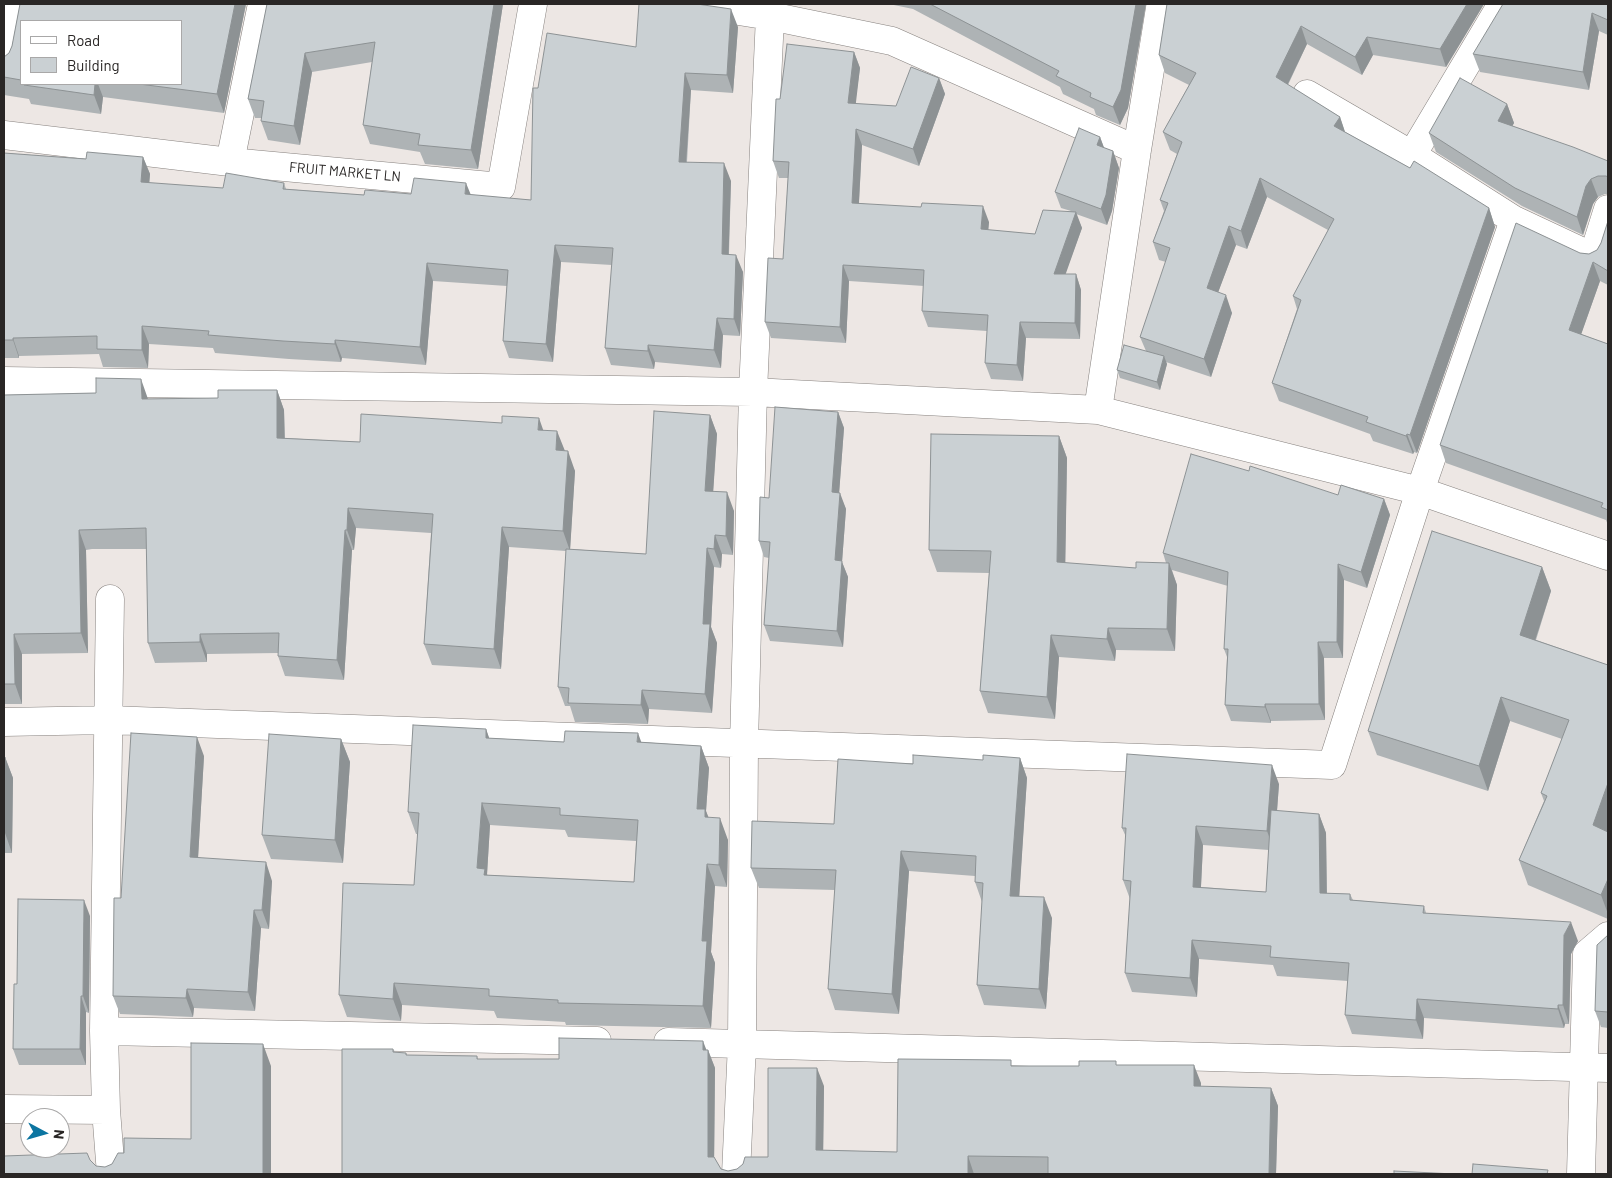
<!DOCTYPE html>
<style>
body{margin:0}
#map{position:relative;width:1612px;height:1178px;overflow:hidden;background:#ede7e4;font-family:Barlow,sans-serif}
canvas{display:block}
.frame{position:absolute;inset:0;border:5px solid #292625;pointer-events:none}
.legend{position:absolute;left:20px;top:20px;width:162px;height:65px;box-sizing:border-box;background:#fff;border:1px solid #a9a8a8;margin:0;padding:6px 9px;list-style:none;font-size:15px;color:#292625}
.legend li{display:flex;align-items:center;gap:10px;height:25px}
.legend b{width:25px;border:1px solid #a9a8a8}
.north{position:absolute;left:20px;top:1108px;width:50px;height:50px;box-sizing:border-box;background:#fff;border:1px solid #a9a8a8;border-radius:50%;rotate:96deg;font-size:14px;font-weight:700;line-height:20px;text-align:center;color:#292625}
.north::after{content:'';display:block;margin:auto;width:18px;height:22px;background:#0c75a1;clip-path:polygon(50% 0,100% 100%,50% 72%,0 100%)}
</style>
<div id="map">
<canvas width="1612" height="1178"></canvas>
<div class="frame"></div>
<ul class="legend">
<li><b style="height:6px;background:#fff"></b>Road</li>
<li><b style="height:14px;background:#cad0d3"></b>Building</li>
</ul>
<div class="north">N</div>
</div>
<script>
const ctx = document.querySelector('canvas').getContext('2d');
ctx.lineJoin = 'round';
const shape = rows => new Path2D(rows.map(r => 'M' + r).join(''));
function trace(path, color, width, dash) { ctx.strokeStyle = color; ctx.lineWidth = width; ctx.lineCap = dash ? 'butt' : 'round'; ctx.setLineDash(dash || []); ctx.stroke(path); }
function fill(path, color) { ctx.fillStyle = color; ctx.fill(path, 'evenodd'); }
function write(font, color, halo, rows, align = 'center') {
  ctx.font = font + ' Barlow,sans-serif'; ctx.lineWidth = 5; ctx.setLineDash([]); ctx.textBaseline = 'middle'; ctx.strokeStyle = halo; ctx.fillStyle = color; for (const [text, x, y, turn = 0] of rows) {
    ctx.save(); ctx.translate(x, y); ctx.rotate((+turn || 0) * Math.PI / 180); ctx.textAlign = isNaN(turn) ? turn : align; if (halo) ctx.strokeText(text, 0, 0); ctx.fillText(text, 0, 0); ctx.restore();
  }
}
const minor = shape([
 [695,4,770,16,892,41,1137,150],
 [4,62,14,4],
 [1307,94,1412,155,1514,220],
 [4,135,230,162,501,187,533,4],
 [1412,155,1502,4],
 [230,162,262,4],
 [4,381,753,392,1098,410,1420,491,1608,556],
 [1098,410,1137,150,1160,8,1166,4],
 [110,599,104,1031,106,1110,111,1174],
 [4,722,109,720,1332,765,1420,491,1514,220,1593,257,1608,209],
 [104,1031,597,1041],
 [668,1042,1608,1068],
 [4,1109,106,1110],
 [736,1174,742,1044,744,745,753,392,770,16],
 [1581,1174,1587,954,1608,936]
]);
trace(minor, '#87827f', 29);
trace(minor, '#fff', 28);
fill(shape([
 [20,4,246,4,224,113,103,97,101,114,31,104,29,99,4,95,4,57,9,53,12,46],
 [21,21,181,84,21,84],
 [267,4,503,4,478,169,425,164,420,152,370,144,363,125,372,62,312,72,300,145,268,140,261,121,262,118,255,118,248,99],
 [889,4,1146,4,1128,108,1120,125,1096,115,1094,109,1063,94,1060,87,913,9],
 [1167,4,1484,4,1446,67,1373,55,1362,75,1307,44,1288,85,1340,117,1345,132,1410,168,1489,208,1495,227,1417,453,1414,452,1413,454,1373,441,1370,434,1279,401,1272,383,1297,309,1293,296,1328,230,1267,197,1247,249,1236,245,1218,292,1232,313,1211,377,1166,362,1167,364,1160,390,1120,378,1117,370,1146,351,1140,337,1166,262,1159,260,1153,242,1164,211,1160,200,1177,154,1170,150,1163,132,1189,85,1165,73,1159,55],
 [1608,4,1608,35,1599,31,1589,90,1480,72,1473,54],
 [738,27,733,93,691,90,687,162,731,181,729,254,743,272,740,336,723,335,721,368,655,362,654,369,611,365,605,348,612,265,561,262,553,362,509,358,503,341,507,286,433,281,426,365,342,358,341,362,289,359,215,353,213,348,149,344,148,368,103,367,99,354,19,356,19,358,4,358,4,153,86,159,143,157,150,174,149,183,223,188,284,183,286,189,364,195,411,194,471,195,531,200,538,88,636,47],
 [854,52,860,68,855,104,896,106,939,78,945,94,919,166,862,145,859,203,989,222,988,230,1035,234,1071,211,1061,208,1055,192,1100,137,1104,148,1113,151,1119,168,1112,211,1107,225,1076,214,1082,228,1065,274,1076,274,1081,290,1080,339,1026,338,1023,381,991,379,985,363,987,331,928,327,922,311,924,286,849,281,846,343,771,338,765,322,783,259,788,178,779,178,773,161,780,99],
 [1507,104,1514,123,1512,126,1608,161,1608,194,1605,194,1598,197,1593,204,1583,235,1522,206,1436,152,1429,133],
 [1608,221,1608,285,1600,281,1581,334,1608,344,1608,525,1606,520,1446,463,1440,445,1580,253,1589,254,1597,250,1601,243],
 [277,390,284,410,285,438,360,442,543,430,564,451,575,471,570,549,646,554,710,415,717,434,713,491,734,511,733,555,722,554,721,568,714,567,711,627,717,643,712,713,649,709,648,724,575,722,570,706,565,706,558,687,566,551,509,547,501,669,432,665,424,644,431,533,356,528,354,550,352,550,344,680,285,676,278,656,278,653,207,654,207,662,155,663,148,643,147,549,92,549,86,550,88,653,22,654,22,704,4,704,4,395,96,393,148,399,218,398],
 [838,412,844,428,839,493,846,509,842,562,848,577,843,647,770,641,764,625,769,558,764,557,759,541,769,498],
 [1059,436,1067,458,1065,563,1136,568,1166,563,1163,553,1338,495,1384,499,1390,515,1367,588,1344,580,1343,658,1324,658,1325,720,1271,721,1271,723,1231,721,1225,705,1227,657,1224,649,1228,586,1172,570,1177,585,1175,651,1116,650,1115,661,1059,657,1055,719,988,713,980,691,989,573,937,572,929,550],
 [1542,567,1551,591,1536,640,1608,665,1608,919,1528,885,1519,860,1544,801,1541,793,1562,739,1510,721,1488,791,1377,755,1368,731],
 [486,729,489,738,564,742,641,742,701,746,709,768,706,811,708,817,728,840,727,887,715,886,711,952,715,963,711,1028,566,1025,565,1022,497,1018,494,1011,402,1005,401,1021,347,1017,339,995,414,885,418,834,416,834,408,812],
 [490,825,565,830,568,837,636,841,634,882,487,875],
 [341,739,350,762,343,863,271,859,262,835],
 [204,756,198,857,272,881,269,929,261,928,255,1011,194,1008,193,1017,120,1014,113,996,121,898],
 [4,757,5,757,13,778,12,853,4,853],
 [1020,758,1027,778,1019,896,1052,918,1046,1009,984,1005,977,985,982,902,975,882,975,876,909,871,899,1014,835,1010,828,989,835,890,759,888,751,868,834,824,913,764,983,760],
 [1279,784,1277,811,1319,814,1326,833,1327,893,1350,894,1353,900,1424,906,1426,913,1578,941,1571,954,1569,1024,1565,1024,1564,1028,1424,1018,1423,1039,1352,1034,1345,1015,1348,981,1277,976,1273,965,1199,959,1197,997,1132,992,1125,973,1130,899,1123,880,1126,837,1122,828],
 [1203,845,1269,850,1266,892,1201,887],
 [90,916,89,1013,86,1012,86,1065,19,1065,13,1049,17,984],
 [1608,935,1608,1028,1601,1027,1595,1011],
 [393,1049,395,1052,406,1053,407,1055,477,1056,478,1059,559,1059,708,1050,715,1068,714,1157,721,1169,728,1171,737,1169,768,1157,824,1086,823,1150,897,1152,1013,1066,1079,1066,1117,1065,1201,1083,1201,1087,1271,1088,1278,1106,1276,1174,342,1174]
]), '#aeb3b5');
fill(shape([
 [235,4,246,4,224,113,217,94],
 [494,4,503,4,478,169,471,150],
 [1136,4,1146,4,1128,108,1120,125,1113,107],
 [1467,4,1484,4,1446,67,1440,49],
 [731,9,738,27,733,93,727,75],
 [1592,13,1599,31,1589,90,1583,72],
 [1301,26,1307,44,1282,96,1276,77],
 [1367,37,1373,55,1362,75,1355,57],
 [854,52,860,68,854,119,848,103],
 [305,53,312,72,300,145,294,126],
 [685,73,691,90,685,179,679,162],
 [939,78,945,94,919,166,913,149],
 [95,84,98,84,103,97,101,114,94,95],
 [1507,104,1514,123,1505,140,1498,121],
 [1340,117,1346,135,1334,126],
 [856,129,862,145,858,219,852,203],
 [1100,137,1106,153,1097,145],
 [1113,151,1119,168,1112,211,1107,225,1101,209],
 [143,157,150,174,148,199,141,182],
 [724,163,731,181,728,271,722,254],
 [1260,178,1267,197,1247,249,1241,231],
 [1591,179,1598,197,1593,204,1583,235,1577,217,1586,186],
 [466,183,473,200,465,194],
 [983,206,989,222,987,245,981,229],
 [1489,208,1495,227,1417,453,1410,435],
 [1076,212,1082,228,1060,290,1054,274],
 [1229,226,1236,245,1213,306,1207,288],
 [555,245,561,262,553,362,546,344],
 [736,255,743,272,740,336,734,319],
 [1593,262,1600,281,1576,349,1569,330],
 [427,263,433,281,426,365,420,347],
 [843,265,849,281,846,343,840,327],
 [1076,274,1081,290,1080,339,1075,323],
 [1226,295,1232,313,1211,377,1204,359],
 [717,318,723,335,721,368,714,350],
 [1020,322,1026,338,1023,381,1017,365],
 [142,326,149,344,148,368,142,350],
 [13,338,19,356,19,358,13,340],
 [335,340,342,358,341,362,335,344],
 [648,345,655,362,654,369,648,351],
 [1164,356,1167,364,1160,390,1157,382],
 [141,379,148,399,150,419,142,399],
 [277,390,284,410,285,458,277,438],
 [838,412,844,428,838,508,832,492],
 [710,415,717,434,712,510,705,491],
 [539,418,546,438,538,430],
 [557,431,565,451,556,450],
 [1407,434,1414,452,1413,454,1406,436],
 [1059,436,1067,458,1065,584,1057,562],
 [568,451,575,471,570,551,563,531],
 [727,492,734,511,733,555,726,536],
 [840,493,846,509,842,562,848,577,843,647,837,631,835,560],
 [1384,499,1390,515,1367,588,1361,572],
 [348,508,356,528,354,550,347,530],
 [502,527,509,547,501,669,494,649],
 [79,530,86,550,88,653,81,633],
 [345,530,352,550,344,680,337,660],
 [715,535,722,554,721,568,714,549],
 [707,548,714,567,711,627,717,643,712,713,705,694,703,624],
 [1169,563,1177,585,1175,651,1167,629],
 [1338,564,1344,580,1343,658,1337,642],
 [1542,567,1551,591,1529,659,1520,635],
 [1108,628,1116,650,1115,661,1107,639],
 [14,634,22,654,22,704,15,684],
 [200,634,207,654,207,662,200,642],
 [1051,635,1059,657,1055,719,1047,697],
 [1318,642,1324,658,1325,720,1319,704],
 [642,690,649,709,648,724,641,705],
 [1501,697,1510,721,1488,791,1479,766],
 [1265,704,1271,721,1271,723,1265,707],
 [486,729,494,752,486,738],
 [638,733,646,755,637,742],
 [197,737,204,756,197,876,190,857],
 [341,739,350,762,343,863,335,840],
 [701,746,709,768,706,811,714,831,697,809],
 [5,757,13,778,12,853,5,833],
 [1020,758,1027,778,1018,916,1010,896],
 [1272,765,1279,784,1274,850,1267,831],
 [1608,783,1608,832,1593,825],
 [482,803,490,825,487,874,493,891,477,868],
 [1319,814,1326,833,1327,912,1320,893],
 [720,818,728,840,727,887,719,865],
 [1196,826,1203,845,1200,906,1193,887],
 [901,851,909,871,899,1014,892,994],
 [266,862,272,881,269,929,262,910],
 [707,864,715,886,711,952,715,963,711,1028,703,1006,702,941],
 [1608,879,1608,914,1601,895],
 [1044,897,1052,918,1046,1009,1039,989],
 [84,900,90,916,89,1013,83,996],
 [254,910,261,928,255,1011,248,992],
 [1571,922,1578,941,1571,954,1569,1024,1563,1005,1564,935],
 [1192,940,1199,959,1197,997,1190,978],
 [394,983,402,1005,401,1021,393,999],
 [187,989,194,1008,193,1017,186,998],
 [81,996,86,1012,86,1065,80,1049],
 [1417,999,1424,1018,1423,1039,1416,1020],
 [1558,1005,1565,1024,1564,1028,1558,1009],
 [703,1041,708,1054,708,1050,715,1068,714,1174,708,1157,703,1050],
 [263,1044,271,1066,271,1174,263,1174],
 [1194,1065,1201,1083,1200,1104,1194,1086],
 [817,1068,824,1086,823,1168,816,1150],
 [1271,1088,1278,1106,1276,1174,1269,1174],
 [968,1156,974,1174,968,1174]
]), '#8d9294');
const building = shape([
 [20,4,235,4,217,94,139,84,181,84,181,21,21,21,21,80,4,77,4,57,9,53,12,46,20,4],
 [267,4,494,4,471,150,418,145,420,134,363,125,375,42,305,53,294,126,261,121,264,101,248,99,267,4],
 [639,4,697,4,731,9,727,75,685,73,679,162,724,163,722,254,736,255,734,319,717,318,714,350,648,345,648,351,605,348,613,248,555,245,546,344,503,341,508,270,427,263,420,347,335,340,335,344,283,341,208,335,209,331,142,326,142,350,97,349,97,336,13,338,13,340,4,340,4,153,86,159,87,152,143,157,141,182,223,188,226,173,284,183,283,189,364,195,365,190,411,194,414,178,466,183,465,194,531,200,533,88,538,88,547,33,636,47,639,4],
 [930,4,1136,4,1121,90,1113,107,1090,97,1091,93,1056,76,1059,71,930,4],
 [1167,4,1467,4,1440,49,1367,37,1355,57,1301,26,1276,77,1340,117,1334,126,1410,168,1414,161,1489,208,1410,435,1407,434,1406,436,1366,422,1368,417,1272,383,1301,300,1293,296,1334,219,1260,178,1241,231,1229,226,1207,288,1226,295,1204,359,1140,337,1170,248,1153,242,1168,203,1160,200,1182,142,1163,132,1196,73,1159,55,1167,4],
 [1503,4,1608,4,1608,20,1592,13,1583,72,1473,54,1503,4],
 [787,44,854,52,848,103,896,106,911,67,939,78,913,149,856,129,852,203,921,207,922,203,983,206,981,229,1035,234,1043,210,1076,212,1054,274,1076,274,1075,323,1020,322,1017,365,985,363,988,315,922,311,924,270,843,265,840,327,765,322,768,258,783,259,789,162,773,161,776,99,780,99,787,44],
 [1460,78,1507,104,1498,121,1573,147,1608,161,1608,177,1606,176,1598,176,1591,179,1586,186,1577,217,1515,188,1429,133,1460,78],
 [24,84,95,84,94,95,24,85,24,84],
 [1079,128,1100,137,1097,145,1113,151,1106,195,1101,209,1055,192,1079,128],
 [1608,221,1608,271,1593,262,1569,330,1608,344,1608,510,1601,507,1603,503,1440,445,1516,223,1580,253,1589,254,1597,250,1601,243,1608,221],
 [1124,345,1164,356,1157,382,1117,370,1124,345],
 [96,378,141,379,142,399,218,398,218,390,277,390,277,438,360,442,361,414,502,423,502,416,539,418,538,430,557,431,556,450,568,451,563,531,502,527,494,649,424,644,433,514,348,508,347,530,345,530,337,660,278,656,279,633,200,634,200,642,148,643,146,528,79,530,81,633,14,634,15,684,4,684,4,395,96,393,96,378],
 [775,407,838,412,832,492,840,493,835,560,842,561,837,631,764,625,770,542,759,541,760,497,769,498,775,407],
 [654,411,710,415,705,491,727,492,726,536,715,535,714,549,707,548,703,624,710,624,705,694,642,690,641,705,568,703,569,688,558,687,566,549,646,554,654,411],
 [931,434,1059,436,1057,562,1136,568,1136,562,1169,563,1167,629,1108,628,1107,639,1051,635,1047,697,980,691,991,551,929,550,931,434],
 [1191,454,1249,471,1250,466,1338,495,1341,485,1384,499,1361,572,1338,564,1337,642,1318,642,1319,704,1265,704,1265,707,1225,705,1228,649,1224,649,1228,572,1163,553,1191,454],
 [1432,531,1542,567,1520,635,1608,665,1608,783,1593,825,1608,832,1608,879,1601,895,1519,860,1547,796,1541,793,1569,720,1501,697,1479,766,1368,731,1432,531],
 [413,725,486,729,486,738,564,742,565,731,638,733,637,742,701,746,697,809,705,809,705,817,720,818,719,865,707,864,702,941,707,941,703,1006,558,1003,558,1000,489,996,489,989,394,983,393,999,339,995,343,883,414,885,419,813,408,812,413,725],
 [482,803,560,808,560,815,638,820,634,882,484,875,485,869,477,868,482,803],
 [131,733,197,737,190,857,266,862,262,910,254,910,248,992,187,989,186,998,113,996,114,898,121,898,131,733],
 [269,734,341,739,335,840,262,835,269,734],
 [1127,754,1272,765,1267,831,1196,826,1193,887,1266,892,1271,810,1319,814,1320,893,1350,894,1350,900,1424,906,1423,913,1571,922,1564,935,1563,1005,1558,1005,1558,1009,1417,999,1416,1020,1345,1015,1349,963,1270,957,1271,946,1192,940,1190,978,1125,973,1131,881,1123,880,1126,828,1122,828,1127,754],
 [913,755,983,760,983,755,1020,758,1010,896,1044,897,1039,989,977,985,983,883,975,882,976,856,901,851,892,994,828,989,836,870,751,868,752,821,834,824,838,759,913,764,913,755],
 [4,757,5,757,5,833,4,832,4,757],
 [18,899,84,900,83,996,81,996,80,1049,13,1049,14,984,17,984,18,899],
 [1608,935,1608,1012,1595,1011,1597,945,1608,935],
 [559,1038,703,1041,703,1050,708,1050,708,1157,714,1157,721,1169,728,1171,737,1169,743,1164,745,1157,768,1157,768,1068,817,1068,816,1150,897,1152,898,1059,1011,1060,1011,1066,1079,1066,1079,1061,1116,1061,1116,1065,1194,1065,1194,1086,1271,1088,1269,1174,1048,1174,1048,1157,968,1156,968,1174,342,1174,342,1049,393,1049,393,1052,406,1053,406,1055,477,1056,477,1059,559,1059,559,1038],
 [191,1043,263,1044,263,1174,4,1174,4,1156,87,1153,90,1160,96,1166,105,1167,112,1164,118,1153,124,1153,124,1138,191,1139,191,1043],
 [1473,1164,1548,1170,1547,1174,1472,1174,1473,1164],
 [1394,1171,1454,1174,1394,1174,1394,1171]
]);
fill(building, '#cad0d3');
trace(building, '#8d9294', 1);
write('14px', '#292625', '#fff', [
 ["FRUIT MARKET LN",345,172,5]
]);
</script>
